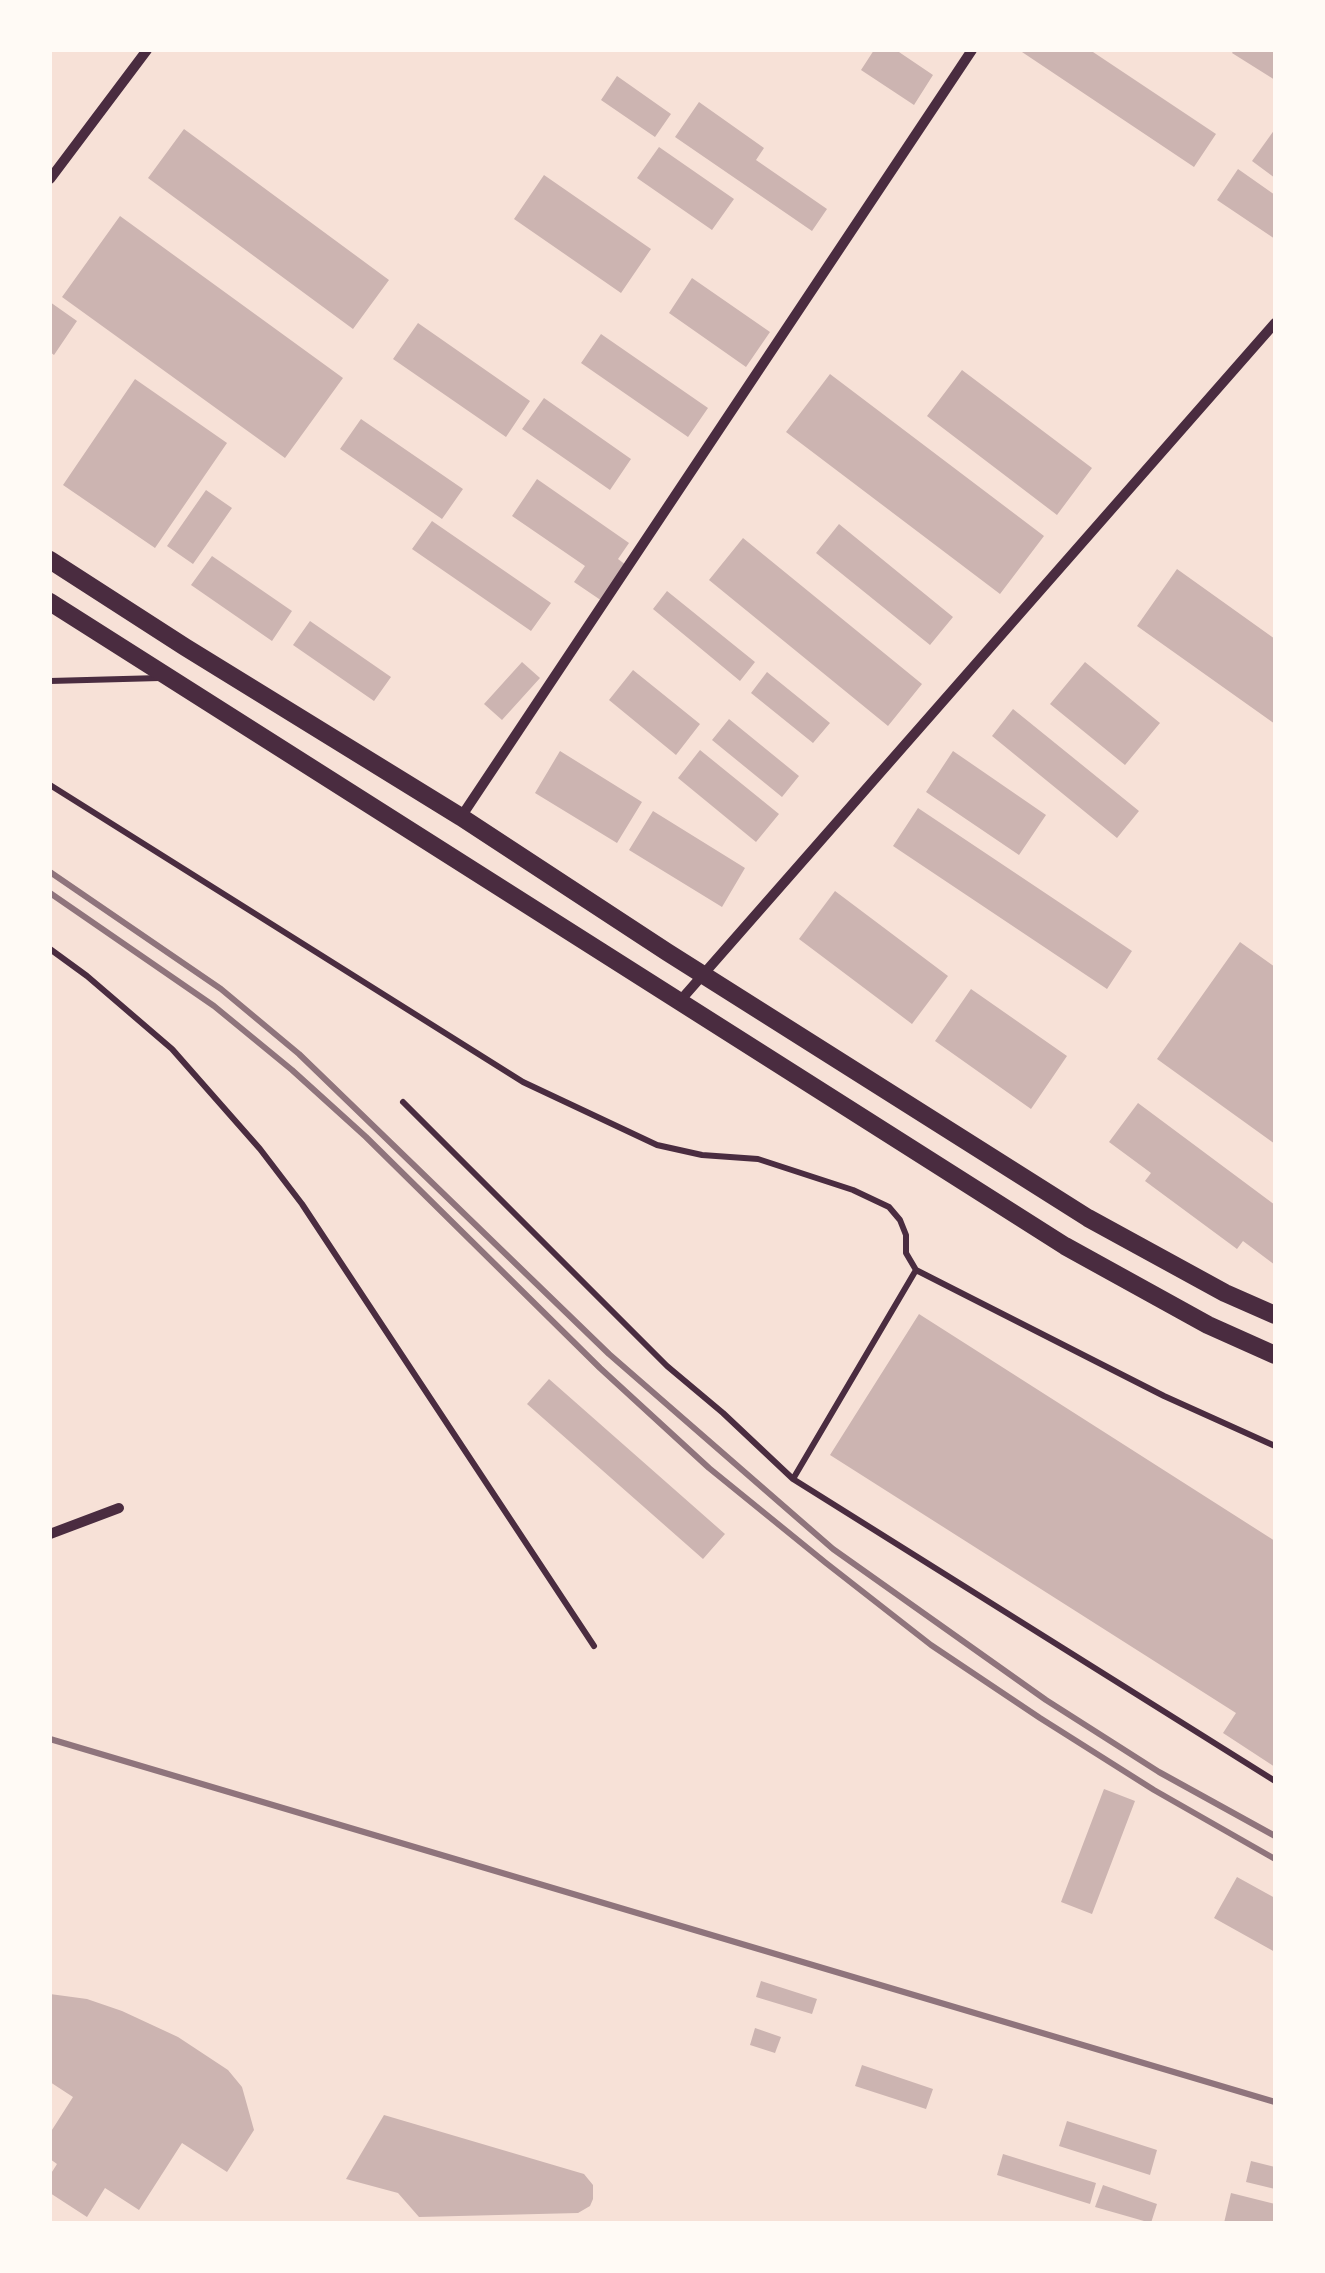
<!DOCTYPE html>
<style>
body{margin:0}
#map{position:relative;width:1325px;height:2273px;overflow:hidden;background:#f7e1d7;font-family:Jost,sans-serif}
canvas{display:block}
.frame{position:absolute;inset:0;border:52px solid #fffaf5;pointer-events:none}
</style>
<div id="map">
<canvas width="1325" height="2273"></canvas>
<div class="frame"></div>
</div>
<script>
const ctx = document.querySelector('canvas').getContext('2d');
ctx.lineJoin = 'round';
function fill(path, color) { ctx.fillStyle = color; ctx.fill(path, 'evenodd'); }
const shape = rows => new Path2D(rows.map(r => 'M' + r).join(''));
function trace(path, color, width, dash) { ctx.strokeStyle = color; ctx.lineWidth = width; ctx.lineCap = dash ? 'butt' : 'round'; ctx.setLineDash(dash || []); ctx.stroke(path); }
fill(shape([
 [874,50,896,50,933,75,914,105,861,70],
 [1019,50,1090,50,1216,134,1194,167],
 [1234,50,1275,50,1275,80,1232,53],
 [617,76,671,114,655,137,601,100],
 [699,102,764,148,756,160,827,209,812,231,675,137],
 [184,129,389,280,353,329,148,178],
 [1275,129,1275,178,1252,161],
 [659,147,734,199,712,230,637,178],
 [1238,169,1275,195,1275,239,1217,200],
 [544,175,651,249,621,293,514,219],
 [120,216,343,378,285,458,62,297],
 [692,278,770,332,746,367,669,313],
 [50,302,77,321,54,355,50,352],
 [418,323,530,401,506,437,393,359],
 [601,334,708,408,688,437,581,363],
 [962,370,1092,468,1057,515,927,416],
 [830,374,1044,536,1000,594,786,432],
 [135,379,227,443,155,548,63,485],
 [544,398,631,459,610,490,522,429],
 [361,419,463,489,442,519,340,449],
 [537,479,629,543,618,559,626,565,602,601,574,582,585,566,512,516],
 [206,490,232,508,193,564,167,546],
 [432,521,551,603,531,631,412,549],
 [839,524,953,617,930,645,816,553],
 [743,538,922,684,888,726,709,580],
 [212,556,292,611,272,641,191,585],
 [1177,569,1275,639,1275,724,1137,626],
 [667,591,755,662,740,681,653,609],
 [310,621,391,677,374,701,293,645],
 [522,662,540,678,502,720,484,704],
 [1085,662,1160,723,1125,765,1050,704],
 [633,670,700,724,676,755,609,700],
 [767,672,830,723,813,743,751,693],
 [1013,709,1139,811,1117,838,992,736],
 [729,719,799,776,782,797,712,740],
 [700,750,779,814,756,842,678,778],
 [560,751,642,802,617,843,535,793],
 [953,751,1046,815,1019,855,926,792],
 [918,808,1132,951,1107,989,893,846],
 [653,811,745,868,722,907,629,850],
 [835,891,948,976,912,1024,799,939],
 [1240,942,1275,967,1275,1144,1157,1059],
 [971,989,1067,1056,1031,1109,935,1041],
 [1138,1103,1275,1205,1275,1265,1243,1241,1237,1249,1145,1181,1151,1173,1109,1142],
 [919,1314,1275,1541,1275,1767,1223,1733,1236,1713,830,1455],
 [549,1379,725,1534,703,1559,527,1404],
 [1104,1789,1135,1801,1092,1914,1061,1902],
 [1237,1877,1275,1898,1275,1952,1214,1918],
 [761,1981,817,1999,812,2014,756,1997],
 [50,1994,87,1999,122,2011,178,2037,228,2070,242,2087,254,2130,227,2172,182,2143,139,2210,105,2188,87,2217,50,2193,50,2175,57,2164,50,2159,50,2133,73,2097,50,2082],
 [755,2028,781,2037,775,2053,750,2045],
 [862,2065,933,2089,926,2109,855,2086],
 [384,2115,584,2174,593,2185,593,2199,590,2206,578,2213,419,2217,398,2193,346,2179],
 [1067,2121,1157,2150,1150,2175,1059,2146],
 [1003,2154,1096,2183,1090,2204,997,2175],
 [1251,2161,1275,2167,1275,2189,1246,2182],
 [1103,2185,1157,2204,1151,2223,1095,2207],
 [1231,2193,1275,2204,1275,2223,1224,2223]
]), '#ccb4b1');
trace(shape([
 [50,681,160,678],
 [50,785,523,1082,657,1145,702,1155,758,1159,853,1190,889,1207,900,1220,906,1235,906,1253,916,1270,793,1479],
 [50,949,87,976,172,1049,260,1149,302,1204,594,1646],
 [403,1102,667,1366,723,1413,793,1479,1275,1781],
 [916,1270,1164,1396,1275,1446]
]), '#4a2c40', 6);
trace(shape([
 [50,179,147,50],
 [461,817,972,50],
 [679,1002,1275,323],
 [50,1534,119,1508]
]), '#4a2c40', 10);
trace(shape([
 [50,560,185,647,461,817,667,952,1088,1218,1225,1293,1275,1315],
 [50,602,1065,1246,1208,1325,1275,1355]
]), '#4a2c40', 18);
trace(shape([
 [50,872,221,989,299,1054,609,1354,833,1549,1046,1700,1159,1772,1275,1836],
 [50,893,214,1006,292,1070,366,1137,600,1368,709,1468,826,1563,931,1645,1040,1718,1154,1790,1275,1859],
 [50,1739,1275,2102]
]), '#8f747c', 6);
</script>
